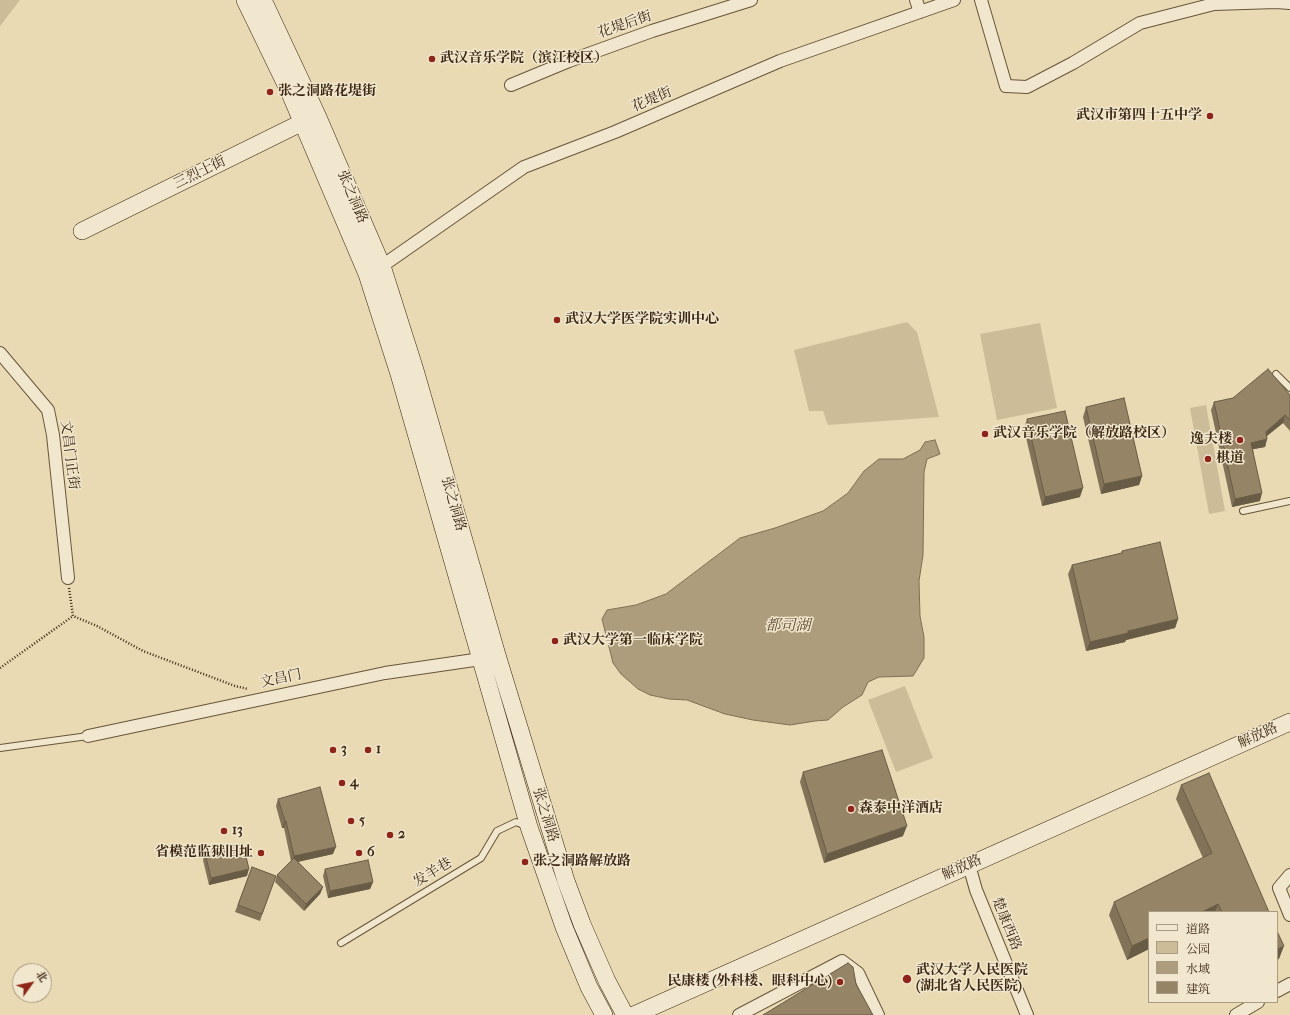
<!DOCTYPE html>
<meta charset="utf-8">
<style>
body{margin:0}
#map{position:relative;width:1290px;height:1015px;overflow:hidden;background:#e9dab3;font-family:"IM FELL French Canon","Noto Serif SC",serif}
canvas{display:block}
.legend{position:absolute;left:1148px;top:911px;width:130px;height:92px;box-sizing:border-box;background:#f1e7ce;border:1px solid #a99a83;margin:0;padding:5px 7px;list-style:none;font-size:12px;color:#3c2712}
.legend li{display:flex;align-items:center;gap:8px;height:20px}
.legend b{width:20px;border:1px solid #a99a83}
.north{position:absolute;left:12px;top:963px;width:40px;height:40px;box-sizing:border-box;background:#f1e7ce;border:1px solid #a99a83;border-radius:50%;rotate:57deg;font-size:11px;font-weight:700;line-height:16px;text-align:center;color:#3c2712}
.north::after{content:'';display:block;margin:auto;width:14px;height:18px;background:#8f2418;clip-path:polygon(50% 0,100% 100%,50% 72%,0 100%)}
</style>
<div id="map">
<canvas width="1290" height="1015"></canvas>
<ul class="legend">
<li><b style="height:5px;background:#f1e7ce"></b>道路</li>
<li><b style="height:11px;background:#ccbc98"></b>公园</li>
<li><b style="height:11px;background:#ae9d7c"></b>水域</li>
<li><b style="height:11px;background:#968466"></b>建筑</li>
</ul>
<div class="north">北</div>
</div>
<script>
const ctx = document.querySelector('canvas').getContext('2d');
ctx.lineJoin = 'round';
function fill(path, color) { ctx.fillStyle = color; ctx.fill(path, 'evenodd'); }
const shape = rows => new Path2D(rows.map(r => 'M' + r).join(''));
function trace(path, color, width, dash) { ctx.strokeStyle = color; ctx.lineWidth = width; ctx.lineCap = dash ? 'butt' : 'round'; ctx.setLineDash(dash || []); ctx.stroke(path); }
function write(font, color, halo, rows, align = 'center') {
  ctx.font = font + ' "IM FELL French Canon","Noto Serif SC",serif'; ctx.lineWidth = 3; ctx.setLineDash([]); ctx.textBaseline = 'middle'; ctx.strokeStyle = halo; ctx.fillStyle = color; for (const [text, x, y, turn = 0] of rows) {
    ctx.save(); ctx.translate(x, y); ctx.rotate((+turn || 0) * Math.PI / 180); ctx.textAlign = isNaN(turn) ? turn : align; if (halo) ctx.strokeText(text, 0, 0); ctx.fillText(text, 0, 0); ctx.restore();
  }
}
fill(shape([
 [0,0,20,0,0,26],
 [907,322,917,332,939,417,828,425,823,411,809,411,794,350],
 [1040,323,1057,408,997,420,980,334],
 [1206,405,1225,511,1209,514,1190,408],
 [905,686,933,758,896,772,868,700]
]), '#ccbc98');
const water = shape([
 [935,440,940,454,927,459,924,472,923,555,919,581,920,616,924,637,924,658,913,676,879,677,868,682,862,695,843,707,828,720,815,721,790,725,753,720,725,714,687,700,669,699,650,695,638,689,621,674,613,663,602,619,607,610,636,605,666,594,740,538,775,528,823,511,848,493,864,471,879,459,903,459,920,450,925,442,935,440]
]);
fill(water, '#ae9d7c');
trace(water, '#806e52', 1);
const lane = shape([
 [1276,374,1290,388],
 [1243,511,1290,501],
 [0,748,88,736],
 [341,943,481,858,497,831,516,822,526,826]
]);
const street = shape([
 [916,0,920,12],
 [981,0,1006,86,1027,87,1073,63,1140,23,1214,4,1276,2,1290,3],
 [511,85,569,61,652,31,751,0],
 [382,266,524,167,615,132,780,61,954,0],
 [0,353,48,410,53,435,68,578],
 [88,736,385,673,481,659],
 [969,865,976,890,1027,1015],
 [1290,875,1279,888,1290,915],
 [1277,991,1290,984],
 [739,1015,842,961,858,973,878,1015],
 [1236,1015,1258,1002]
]);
const secondary = shape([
 [245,0,289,91,367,274,399,374,529,827,564,927,589,987,604,1015],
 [263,0,317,115,382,266,415,370,497,655,566,881,582,924,607,981,625,1015],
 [82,231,311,118],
 [634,1015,1290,722]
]);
trace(lane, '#67543a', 8);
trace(street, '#67543a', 14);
trace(secondary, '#3c2712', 18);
trace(shape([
 [69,588,73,616,97,626,143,651,235,686,248,689],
 [0,668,73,616]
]), '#3c2712', 2.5, [1, 2]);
trace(lane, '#f1e7ce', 6);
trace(street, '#f1e7ce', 12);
trace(secondary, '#f1e7ce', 17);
fill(shape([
 [1290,395,1290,431,1283,423,1267,436,1267,439,1265,447,1253,449,1260,501,1232,507,1211,410,1214,402],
 [1086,407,1142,476,1139,485,1101,494,1083,417],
 [1027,419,1080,497,1042,506,1024,429],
 [1122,551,1178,619,1175,628,1126,640,1125,642,1086,651,1068,574,1072,565,1121,553],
 [803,772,903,836,824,863,800,782],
 [1181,785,1269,912,1149,912,1149,949,1127,960,1109,915,1114,902,1203,858,1176,799],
 [278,799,333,854,298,862,323,887,320,894,304,911,275,882,277,875,291,861,284,828,282,828,276,806],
 [205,853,247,876,209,885,203,860],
 [252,867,276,876,260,921,235,912],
 [325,869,373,882,370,889,328,898,323,876]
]), '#817258');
fill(shape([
 [1285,415,1283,423,1263,439,1266,432],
 [1267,439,1265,447,1249,450,1251,443],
 [1142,476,1139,485,1101,494,1104,484],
 [1083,488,1080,497,1042,506,1045,497],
 [1262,493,1260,501,1232,507,1235,499],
 [1178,619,1175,628,1126,640,1125,642,1086,651,1090,642,1128,631],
 [285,821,286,821,284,828,282,828],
 [907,826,903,836,824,863,827,854],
 [336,847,333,854,292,863,294,856],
 [249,869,247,876,209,885,211,878],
 [373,882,370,889,328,898,330,891],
 [323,887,320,894,304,911,306,904],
 [1218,904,1215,912,1202,912],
 [1149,938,1149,949,1127,960,1132,946],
 [1284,946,1279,959,1277,960,1277,949]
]), '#695c47');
const building = shape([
 [1268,369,1290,395,1290,420,1285,415,1266,432,1267,439,1251,443,1262,493,1235,499,1214,402,1233,398,1268,369],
 [1124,398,1142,476,1104,484,1086,407,1124,398],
 [1065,411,1083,488,1045,497,1027,419,1065,411],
 [1160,542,1178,619,1128,631,1128,633,1090,642,1072,565,1122,553,1122,551,1160,542],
 [882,750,907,826,827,854,803,772,882,750],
 [1209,773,1269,912,1222,912,1218,904,1202,912,1149,912,1149,938,1132,946,1114,902,1212,853,1181,785,1209,773],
 [320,787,336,847,294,856,286,821,285,821,278,799,320,787],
 [243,844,249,869,211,878,205,853,243,844],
 [294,858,323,887,306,904,277,875,294,858],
 [368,860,373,882,330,891,325,869,368,860],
 [252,867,276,876,262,914,238,905,252,867],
 [1277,931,1284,946,1277,949,1277,931],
 [848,963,853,967,856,984,873,1015,763,1015,848,963]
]);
fill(building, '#968466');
trace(building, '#695c47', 1);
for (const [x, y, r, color] of [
 [432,59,4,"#8f2418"],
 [270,92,4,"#8f2418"],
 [1210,116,4,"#8f2418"],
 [557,320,4,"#8f2418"],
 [985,434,4,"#8f2418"],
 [1240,440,4,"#8f2418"],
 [1208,459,4,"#8f2418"],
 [555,641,4,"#8f2418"],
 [333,750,4,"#8f2418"],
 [368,750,4,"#8f2418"],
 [342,783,4,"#8f2418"],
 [851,809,4,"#8f2418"],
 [351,821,4,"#8f2418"],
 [224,831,4,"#8f2418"],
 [390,835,4,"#8f2418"],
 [261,853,4,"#8f2418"],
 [359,853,4,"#8f2418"],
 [525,862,4,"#8f2418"],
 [907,979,5,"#8f2418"],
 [840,982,4,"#8f2418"]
]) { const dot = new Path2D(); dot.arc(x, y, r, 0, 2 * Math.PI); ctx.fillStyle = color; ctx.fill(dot); trace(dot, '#f1e7ce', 1.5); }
write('14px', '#3c2712', '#f1e7ce', [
 ["花堤后街",625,25,-19],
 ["花堤街",652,100,-23],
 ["三烈士街",200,173,-26],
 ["张之洞路",352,197,67],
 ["文昌门正街",69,455,83],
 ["张之洞路",453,504,74],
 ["文昌门",281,679,-12],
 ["解放路",1258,736,-24],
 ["张之洞路",545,815,73],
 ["解放路",962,868,-24],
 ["发羊巷",433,873,-31],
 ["楚康西路",1006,924,68]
]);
write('bold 14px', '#3c2712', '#f1e7ce', [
 ["武汉音乐学院（滨江校区）",440,59],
 ["张之洞路花堤街",278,92],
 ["武汉市第四十五中学",1202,116,"right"],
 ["武汉大学医学院实训中心",565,320],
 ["武汉音乐学院（解放路校区）",993,434],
 ["逸夫楼",1232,440,"right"],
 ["棋道",1216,459],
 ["武汉大学第一临床学院",563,641],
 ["3",341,750],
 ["1",376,750],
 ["4",350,783],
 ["森泰中洋酒店",859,809],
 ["5",359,821],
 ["13",232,831],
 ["2",398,835],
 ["省模范监狱旧址",253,853,"right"],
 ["6",367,853],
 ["张之洞路解放路",533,862],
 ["武汉大学人民医院",916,971],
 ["(湖北省人民医院)",916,987],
 ["民康楼 (外科楼、眼科中心)",832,982,"right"]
], 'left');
write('italic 15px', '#5e4a32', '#f1e7ce', [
 ["都司湖",788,626]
]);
</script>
